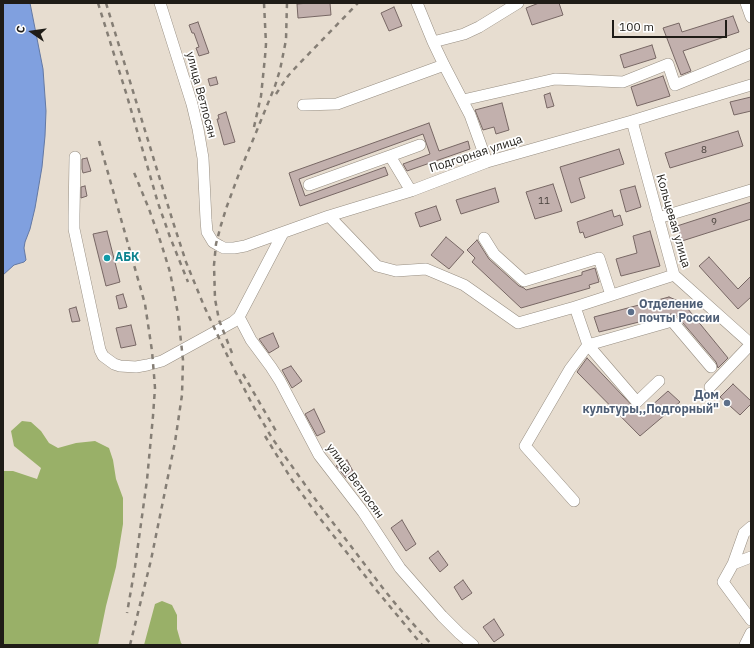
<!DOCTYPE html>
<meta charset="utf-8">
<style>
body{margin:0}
#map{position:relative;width:754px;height:648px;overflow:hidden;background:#e7ddd0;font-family:"IBM Plex Sans",sans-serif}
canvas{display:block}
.frame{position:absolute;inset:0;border:4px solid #1f1c17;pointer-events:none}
.north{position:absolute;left:12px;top:12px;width:40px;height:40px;-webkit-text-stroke:3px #fff;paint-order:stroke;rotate:283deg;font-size:11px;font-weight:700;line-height:16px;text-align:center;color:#1f1c17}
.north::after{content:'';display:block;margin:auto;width:14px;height:18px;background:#1f1c17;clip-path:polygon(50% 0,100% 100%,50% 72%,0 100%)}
.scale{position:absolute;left:612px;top:20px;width:115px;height:18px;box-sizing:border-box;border:2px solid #1f1c17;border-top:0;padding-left:5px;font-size:12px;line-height:14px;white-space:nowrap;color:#1f1c17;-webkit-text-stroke:3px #fff;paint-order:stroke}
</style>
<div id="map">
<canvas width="754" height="648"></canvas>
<div class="frame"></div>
<div class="north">С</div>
<div class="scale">100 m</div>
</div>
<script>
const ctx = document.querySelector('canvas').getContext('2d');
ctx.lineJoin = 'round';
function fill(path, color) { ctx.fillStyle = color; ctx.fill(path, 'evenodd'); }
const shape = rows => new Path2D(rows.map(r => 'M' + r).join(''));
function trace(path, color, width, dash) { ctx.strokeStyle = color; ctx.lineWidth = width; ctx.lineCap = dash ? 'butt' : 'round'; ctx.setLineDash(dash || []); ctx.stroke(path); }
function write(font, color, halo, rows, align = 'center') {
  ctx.font = font + ' "IBM Plex Sans",sans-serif'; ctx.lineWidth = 3.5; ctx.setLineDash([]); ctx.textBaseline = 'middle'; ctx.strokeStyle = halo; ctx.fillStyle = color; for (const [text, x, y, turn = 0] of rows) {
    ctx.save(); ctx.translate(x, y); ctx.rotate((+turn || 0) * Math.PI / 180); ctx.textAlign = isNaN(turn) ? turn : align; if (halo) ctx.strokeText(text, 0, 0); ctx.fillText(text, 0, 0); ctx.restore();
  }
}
fill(shape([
 [22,421,31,422,41,431,49,443,58,448,76,443,95,441,109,448,113,460,116,479,123,498,123,524,116,567,106,606,98,645,3,645,3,471,13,471,37,479,41,468,14,446,11,431],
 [162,601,172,605,177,615,177,629,181,643,183,645,144,645,155,604]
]), '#99b068');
const water = shape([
 [3,3,30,3,43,69,46,111,45,136,42,167,35,208,30,229,25,242,24,248,26,260,24,262,14,265,3,275,3,3]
]);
fill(water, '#80a0df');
trace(water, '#6378a3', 1);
const building = shape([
 [309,3,330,3,331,15,298,18,297,4,309,3],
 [539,3,559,3,563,15,532,25,526,8,539,3],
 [394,7,402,26,389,31,381,13,394,7],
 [733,16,739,32,683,51,691,71,681,75,663,28,679,23,682,32,733,16],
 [198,22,209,53,199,56,196,48,199,47,194,33,192,33,189,25,198,22],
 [652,45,656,58,624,68,620,55,652,45],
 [663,76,670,96,637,106,631,87,663,76],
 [216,77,218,84,210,86,208,79,216,77],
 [550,93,554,106,547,108,544,95,550,93],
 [751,97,751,111,734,115,730,102,751,97],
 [502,103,509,130,496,134,494,127,483,130,475,110,502,103],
 [226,112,235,142,224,145,217,119,219,119,218,115,226,112],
 [429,123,439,151,468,141,470,149,407,171,403,164,430,154,423,134,299,179,305,196,385,167,388,175,300,206,289,173,429,123],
 [738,131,743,146,670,168,665,153,738,131],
 [619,149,624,164,579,178,585,198,571,203,560,167,619,149],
 [87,158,91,171,83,173,82,169,82,159,87,158],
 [553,184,562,211,535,219,526,192,553,184],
 [85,186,87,196,81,198,81,187,85,186],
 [635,186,641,207,626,212,620,190,635,186],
 [495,188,499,202,461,214,456,200,495,188],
 [751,202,751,219,682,241,677,226,751,202],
 [436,206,441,220,420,227,415,213,436,206],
 [612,210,614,217,620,215,623,225,585,238,583,232,580,233,577,222,612,210],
 [107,231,120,282,106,286,93,234,107,231],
 [650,231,660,266,621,276,616,259,637,253,633,236,650,231],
 [446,237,464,252,449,269,431,255,446,237],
 [477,240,489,259,519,286,524,288,526,290,582,275,582,272,595,268,599,282,589,285,590,288,521,308,472,262,475,258,467,250,477,240],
 [709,257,738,289,751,276,751,297,738,309,699,266,709,257],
 [123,294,127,307,119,309,116,296,123,294],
 [669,297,683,303,728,358,718,368,716,362,677,316,674,314,671,314,599,332,594,317,669,297],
 [76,307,80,321,72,322,69,309,76,307],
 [131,325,136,345,121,348,116,328,131,325],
 [273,333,279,347,269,353,259,339,273,333],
 [587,358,641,415,668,391,680,402,640,436,577,372,587,358],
 [291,366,302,381,292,388,282,370,291,366],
 [733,384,751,401,751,404,740,415,720,397,733,384],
 [314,409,325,432,317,436,305,414,314,409],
 [347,460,354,473,346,478,336,466,347,460],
 [402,520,416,544,406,551,391,528,402,520],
 [438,551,448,565,440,572,429,558,438,551],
 [463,580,472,593,462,600,454,587,463,580],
 [494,619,504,635,494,642,483,627,494,619]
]);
fill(building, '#c2b0ad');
trace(building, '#776764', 1);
const minor = shape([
 [160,3,192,104,198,129,203,158,206,220,207,232,213,242,220,246,224,248,234,248,245,246,329,216,411,191,487,162,632,121,661,112,751,85],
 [417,3,433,42,444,65,470,115,487,162],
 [746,3,751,17],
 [433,42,464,34,479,27,518,3],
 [463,100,555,79,623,82,668,64,675,85,751,54],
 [303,105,337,104,444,65],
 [632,121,674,275,751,344],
 [390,156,411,191],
 [75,157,74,215,74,229,100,350,103,356,114,364,120,366,136,367,147,365,162,361,233,322,239,317,283,233],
 [309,185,390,156,420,145],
 [329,216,377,266,396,271,426,269,464,285,518,323,575,307,674,275],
 [658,218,751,190],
 [484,238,494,254,524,281,599,258,611,295],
 [239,317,251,340,271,367,280,381,319,455,363,512,400,568,442,616,459,633,473,645],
 [659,381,637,402,588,345,672,321,711,367],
 [710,387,751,344],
 [574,501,525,446,570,369,588,345,575,307],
 [751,527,744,533,733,564,723,582,751,620],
 [733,564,751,557],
 [745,645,751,633]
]);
trace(minor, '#978e82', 12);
trace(minor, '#fff', 11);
trace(shape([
 [98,3,127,96,158,203,170,237,188,282],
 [106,3,173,222,186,262,204,306,228,357,252,404,272,438,318,503,382,587,398,607,432,645],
 [276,94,288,76,297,66,358,3],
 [254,127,261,96,265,57,266,44,264,3],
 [99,141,145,304,152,351,154,375,155,388,153,416,147,480,135,567,127,613],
 [232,353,219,320,215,299,214,265,216,244,221,225,227,206,240,171,255,135,275,86,280,70,286,40,287,3],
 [243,374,276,431],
 [265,436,292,480,318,516,377,591,422,645],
 [130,645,151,560,175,442,182,395,183,360,178,314,170,272,161,243,149,209,133,170]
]), '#857e75', 2.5, [5, 5]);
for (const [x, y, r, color] of [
 [107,258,4,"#0f9aa8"],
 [631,312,4,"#5c6f8a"],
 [727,403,4,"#5c6f8a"]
]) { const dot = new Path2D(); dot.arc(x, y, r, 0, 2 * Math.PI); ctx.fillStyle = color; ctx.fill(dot); trace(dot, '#fff', 1.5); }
write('10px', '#48413c', null, [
 ["8",704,150],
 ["11",544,201],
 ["9",714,222]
]);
write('12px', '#1f1c17', '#fff', [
 ["улица Ветлосян",201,95,75],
 ["Подгорная улица",476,154,-18],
 ["Кольцевая улица",673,221,74],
 ["улица Ветлосян",355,481,54]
]);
write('bold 12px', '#0d838f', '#fff', [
 ["АБК",115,258]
], 'left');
write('bold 12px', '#4e5e75', '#fff', [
 ["Отделение",639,305],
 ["почты России",639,319],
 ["Дом",719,396,"right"],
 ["культуры,,Подгорный\"",719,410,"right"]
], 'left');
</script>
